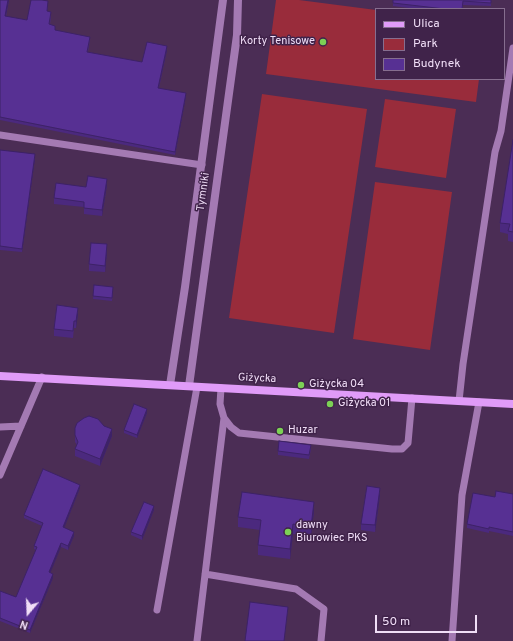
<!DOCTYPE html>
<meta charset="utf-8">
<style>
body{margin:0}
#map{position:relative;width:513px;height:641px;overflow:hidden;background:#4b2d55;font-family:Overpass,sans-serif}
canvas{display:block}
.legend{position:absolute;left:375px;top:8px;width:130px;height:72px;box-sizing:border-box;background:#40234a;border:1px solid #866e8f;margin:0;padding:5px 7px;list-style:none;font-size:12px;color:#f0def7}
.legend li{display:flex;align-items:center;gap:8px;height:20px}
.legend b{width:20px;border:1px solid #866e8f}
.north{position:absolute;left:8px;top:593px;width:40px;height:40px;-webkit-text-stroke:3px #40234a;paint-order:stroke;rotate:199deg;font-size:11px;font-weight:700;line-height:16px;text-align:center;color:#f0def7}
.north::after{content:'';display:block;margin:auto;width:14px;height:18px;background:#f0def7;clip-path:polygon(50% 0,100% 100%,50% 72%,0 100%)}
.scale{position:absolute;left:375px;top:615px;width:102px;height:18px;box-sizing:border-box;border:2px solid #f0def7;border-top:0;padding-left:5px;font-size:12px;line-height:14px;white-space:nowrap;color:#f0def7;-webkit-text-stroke:3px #40234a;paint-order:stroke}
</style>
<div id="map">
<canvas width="513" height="641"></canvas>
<ul class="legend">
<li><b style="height:5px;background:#e09bf8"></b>Ulica</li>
<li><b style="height:11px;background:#992c3b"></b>Park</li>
<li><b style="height:11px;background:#573093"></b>Budynek</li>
</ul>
<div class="north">N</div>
<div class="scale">50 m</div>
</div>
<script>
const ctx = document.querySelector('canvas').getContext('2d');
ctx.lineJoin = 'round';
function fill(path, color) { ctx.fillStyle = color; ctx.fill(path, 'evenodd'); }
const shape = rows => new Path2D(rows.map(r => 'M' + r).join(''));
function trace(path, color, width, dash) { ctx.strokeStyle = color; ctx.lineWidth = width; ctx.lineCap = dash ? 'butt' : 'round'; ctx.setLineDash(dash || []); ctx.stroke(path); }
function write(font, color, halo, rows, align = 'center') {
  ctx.font = font + ' Overpass,sans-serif'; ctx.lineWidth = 3; ctx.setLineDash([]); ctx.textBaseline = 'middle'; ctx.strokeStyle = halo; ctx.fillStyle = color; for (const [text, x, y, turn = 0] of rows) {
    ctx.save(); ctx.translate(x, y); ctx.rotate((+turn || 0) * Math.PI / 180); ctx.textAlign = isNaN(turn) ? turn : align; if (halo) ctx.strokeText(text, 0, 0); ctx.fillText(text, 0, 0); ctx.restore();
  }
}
fill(shape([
 [276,0,299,0,376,10,376,79,479,79,476,102,266,74],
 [262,94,367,109,334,333,229,318],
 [385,99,456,109,446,178,375,167],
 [375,182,452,192,430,350,353,339]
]), '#992c3b');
trace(shape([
 [0,135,202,165],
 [221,388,220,404,224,418,231,427,239,433,392,449,402,449,408,443,412,398],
 [459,401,463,364,495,152,501,131,513,48],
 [0,427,21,426],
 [0,475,42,377],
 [205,574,296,589,324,609,321,641],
 [157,610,197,387],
 [197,641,224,418],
 [452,641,462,495,479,402]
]), '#a47ab3', 7);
trace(shape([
 [170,385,185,287,223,0],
 [189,386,237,35,238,0]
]), '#a47ab3', 8);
trace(shape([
 [0,376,513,404]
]), '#e09bf8', 8);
fill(shape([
 [0,0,9,0,6,17,27,20,48,5,47,11,51,16,50,25,55,30,90,40,88,52,142,62,167,50,159,88,186,96,175,155,0,120],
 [393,0,491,0,491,6,463,5,463,9,417,9,393,6],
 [513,140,513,242,508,241,508,234,500,232,500,223],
 [0,150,35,158,22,252,0,250],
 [107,185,102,216,84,214,84,207,54,204,54,198,86,187],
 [107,251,105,272,89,271,89,264],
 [94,285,113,290,112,301,93,299],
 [78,314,76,328,74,328,73,338,54,336,54,329],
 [147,413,137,438,124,433,124,430],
 [75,428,112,436,100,466,75,456,75,449,77,445,75,442],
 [311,449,309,459,278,455,278,451],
 [80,488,64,528,74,536,68,550,61,547,50,573,53,578,30,633,0,621,0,591,16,597,36,550,34,549,34,546,42,526,24,518,24,515],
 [513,494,513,536,489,531,489,533,467,528,467,524,495,497],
 [380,495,375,532,361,530,361,524],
 [154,510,142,540,131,535,131,532],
 [314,511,311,536,293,534,290,559,258,555,258,545,260,530,238,527,238,517]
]), '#4b297e');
fill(shape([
 [8,0,9,0,5,20,5,16],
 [167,46,167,50,158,91,158,88],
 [186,93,186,96,175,155,175,152],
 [35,154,35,158,22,252,22,249],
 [107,179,107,185,102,216,102,210],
 [107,244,107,251,105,272,105,266],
 [78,308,78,314,76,328,76,321],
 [147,409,147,413,137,438,137,435],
 [112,429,112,436,100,466,100,459],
 [80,485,80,488,63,531,63,527],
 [380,488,380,495,375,532,375,525],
 [314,502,314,511,311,536,311,527],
 [154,506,154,510,142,540,142,536],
 [293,524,293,534,290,559,290,549],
 [74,532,74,536,68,550,68,546],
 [61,543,61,547,49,576,49,572],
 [53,574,53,578,30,633,30,630]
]), '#3d2267');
const building = shape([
 [0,0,8,0,5,16,27,20,31,0,42,0,48,1,47,11,51,12,49,24,55,26,55,30,90,37,87,52,142,62,147,42,167,46,158,88,186,93,175,152,0,117,0,0],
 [393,0,491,0,491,3,463,1,462,9,445,9,393,3,393,0],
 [513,140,513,232,508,231,510,224,500,223,513,140],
 [0,150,35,154,22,249,0,246,0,150],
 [88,176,107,179,102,210,84,208,84,202,54,198,56,183,86,187,88,176],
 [91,243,107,244,105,266,89,264,91,243],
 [94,285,113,287,112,298,93,296,94,285],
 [57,305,78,308,76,321,74,321,73,331,54,329,57,305],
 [134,404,147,409,137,435,124,430,134,404],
 [89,416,98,419,104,426,112,429,100,459,75,449,78,442,75,435,75,428,77,423,84,418,89,416],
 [279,441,311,445,309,455,278,451,279,441],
 [43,469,80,485,63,527,74,532,68,546,61,543,49,572,53,574,30,630,0,618,0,591,16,597,37,547,34,546,43,523,24,515,43,469],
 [367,486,380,488,375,525,361,524,367,486],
 [496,491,513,494,513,532,489,527,489,529,467,524,473,493,495,497,496,491],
 [242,492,314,502,311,527,293,524,290,549,258,545,261,520,238,517,242,492],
 [144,502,154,506,142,536,131,532,144,502],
 [250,602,288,607,284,641,245,641,250,602]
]);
fill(building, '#573093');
trace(building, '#3d2267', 1);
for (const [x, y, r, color] of [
 [323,42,4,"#7cd155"],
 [301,385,4,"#7cd155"],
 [330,404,4,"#7cd155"],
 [280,431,4,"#7cd155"],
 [288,532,4,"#7cd155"]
]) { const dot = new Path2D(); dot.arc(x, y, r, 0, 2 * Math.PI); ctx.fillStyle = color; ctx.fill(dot); trace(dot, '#40234a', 1.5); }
write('11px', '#f0def7', '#40234a', [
 ["Korty Tenisowe",315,42,"right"],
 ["Giżycka 04",309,385],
 ["Giżycka 01",338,404],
 ["Huzar",288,431],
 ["dawny",296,526],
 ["Biurowiec PKS",296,539]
], 'left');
write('11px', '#f0def7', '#40234a', [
 ["Tymniki",204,192,-82],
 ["Giżycka",257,379,3]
]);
</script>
